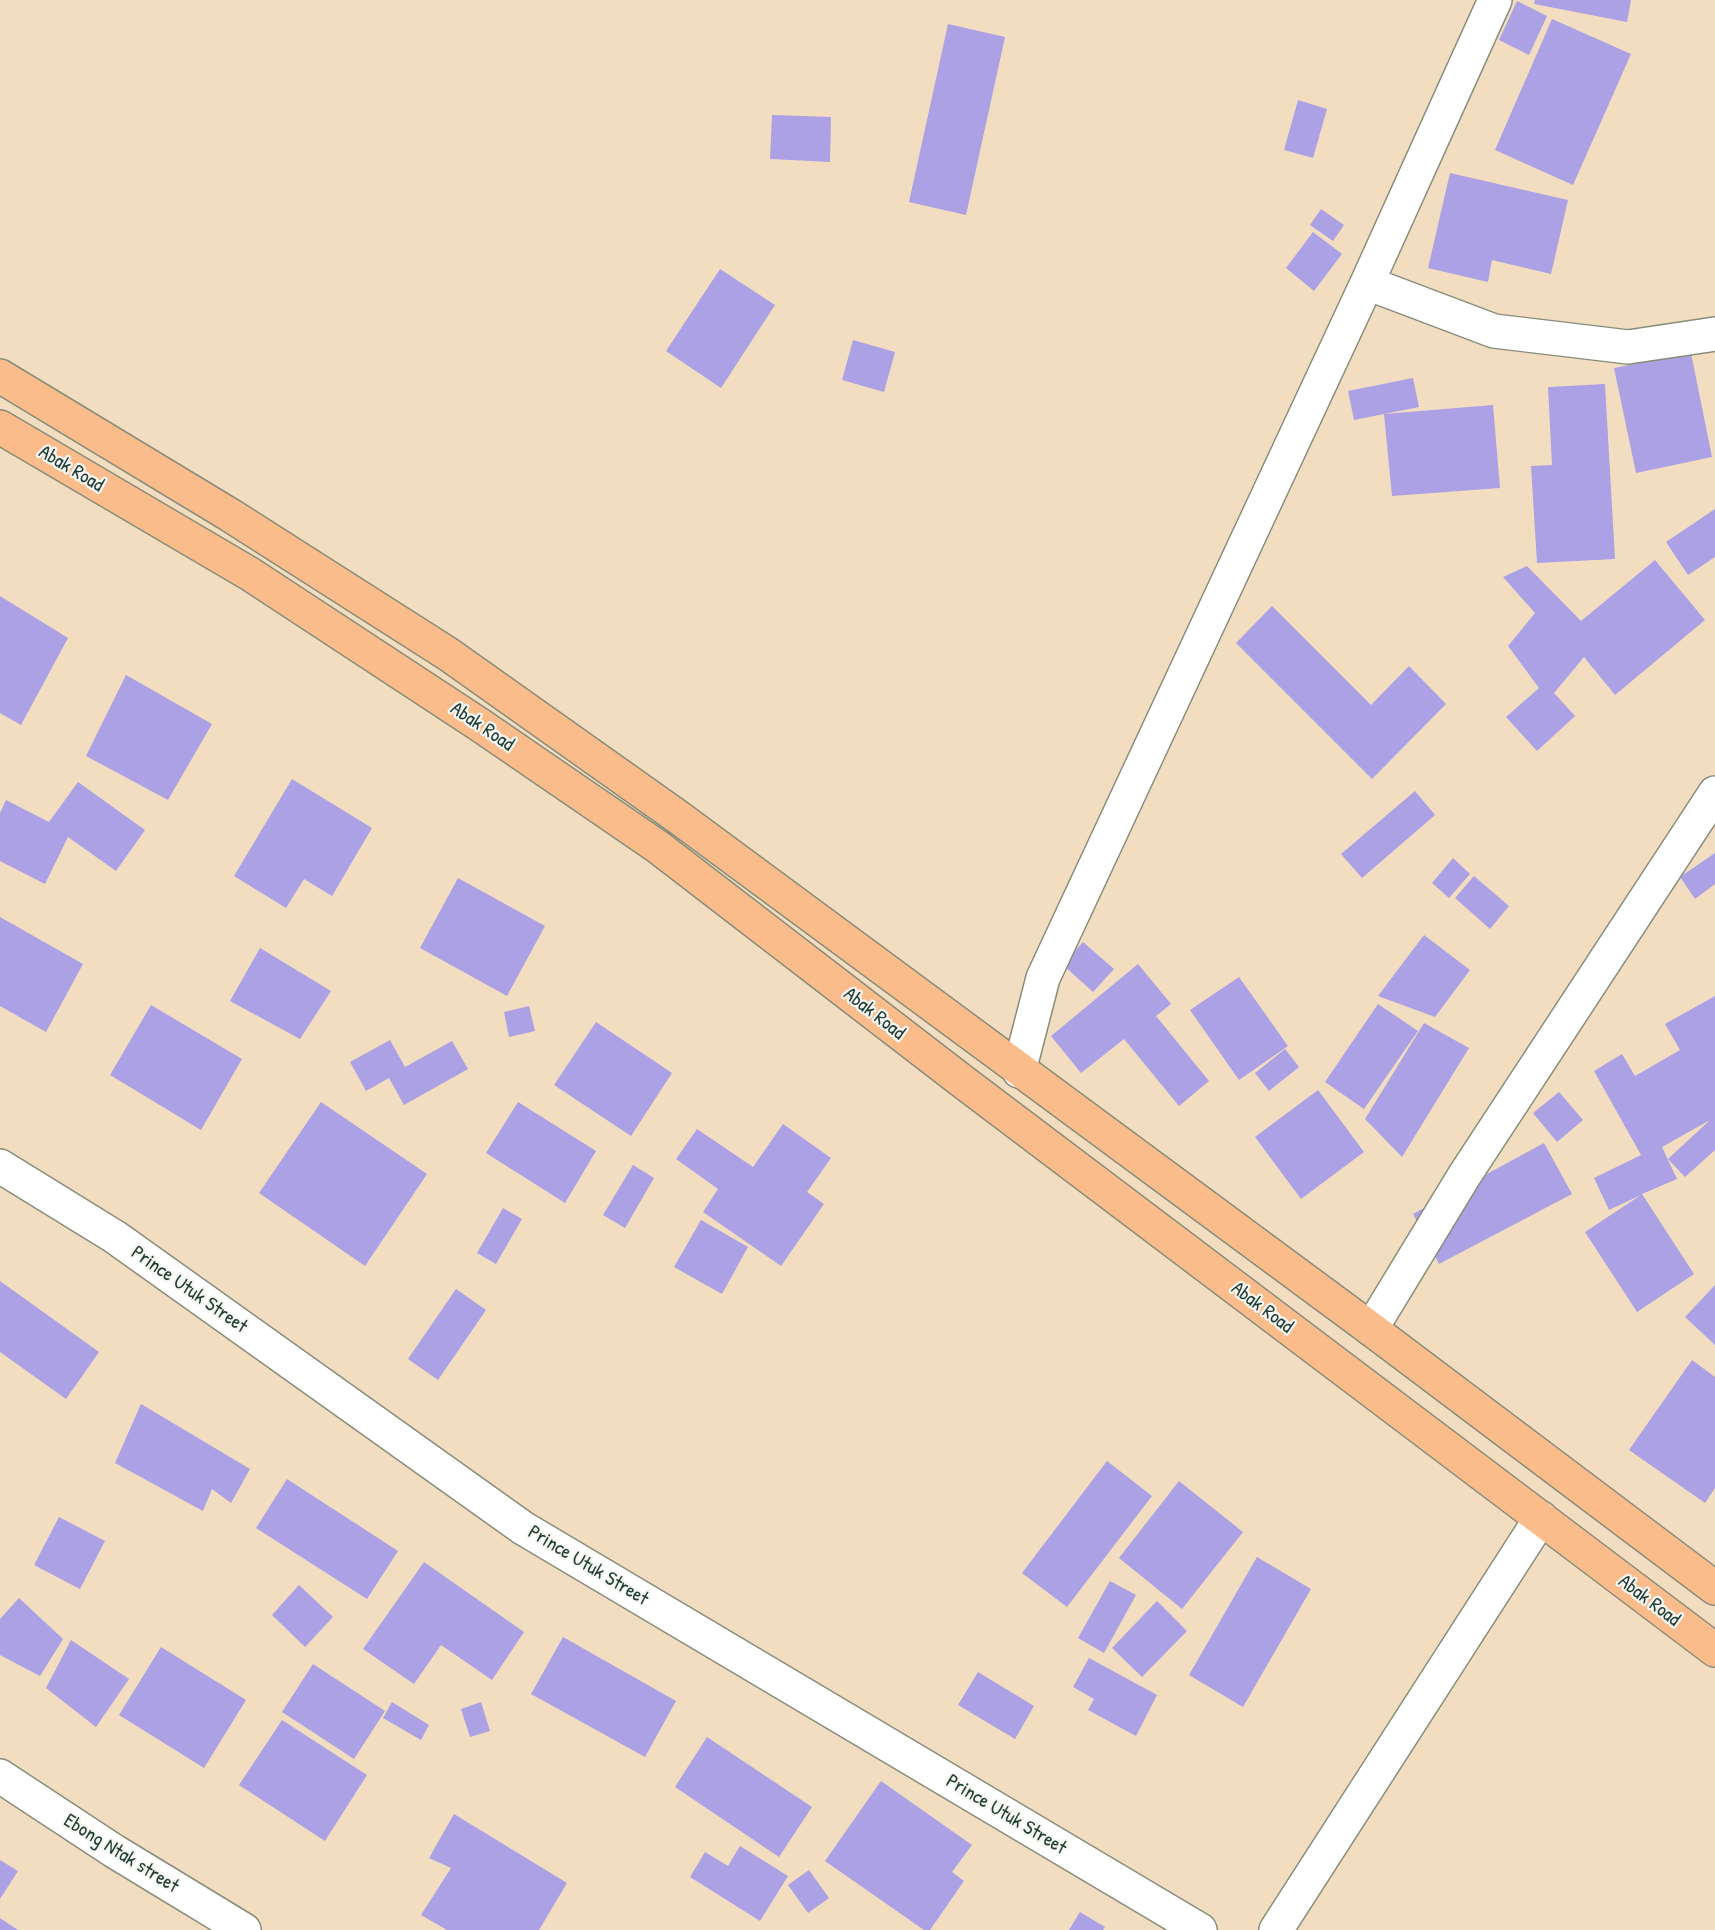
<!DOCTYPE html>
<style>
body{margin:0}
canvas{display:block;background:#f2ddc1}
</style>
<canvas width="1715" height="1930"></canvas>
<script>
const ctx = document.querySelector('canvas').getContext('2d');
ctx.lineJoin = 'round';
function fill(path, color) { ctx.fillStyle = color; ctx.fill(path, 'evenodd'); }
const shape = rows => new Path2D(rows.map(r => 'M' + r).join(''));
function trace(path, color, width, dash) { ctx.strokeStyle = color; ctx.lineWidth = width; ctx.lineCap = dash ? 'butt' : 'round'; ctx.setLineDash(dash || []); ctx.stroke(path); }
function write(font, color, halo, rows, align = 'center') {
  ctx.font = font + ' "Patrick Hand",sans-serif'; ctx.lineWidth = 4.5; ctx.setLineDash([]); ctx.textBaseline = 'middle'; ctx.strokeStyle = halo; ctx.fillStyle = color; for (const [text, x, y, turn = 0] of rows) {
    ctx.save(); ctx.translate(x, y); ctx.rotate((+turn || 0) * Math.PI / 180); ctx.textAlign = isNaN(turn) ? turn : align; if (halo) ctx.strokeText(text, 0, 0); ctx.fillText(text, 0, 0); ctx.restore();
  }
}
fill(shape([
 [1535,0,1631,0,1627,22,1534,4],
 [1517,1,1547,16,1529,55,1499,40],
 [1552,19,1631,54,1573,185,1495,150],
 [948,24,1005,37,966,215,909,202],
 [1298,100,1327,109,1313,158,1284,150],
 [772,115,831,117,830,162,770,159],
 [1450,173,1568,200,1551,274,1492,260,1488,282,1428,268],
 [1321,209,1344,225,1333,241,1310,225],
 [1313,232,1342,254,1314,291,1286,268],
 [720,269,775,305,721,388,666,351],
 [853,340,895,352,884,392,842,380],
 [1691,353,1712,457,1636,473,1614,368],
 [1413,378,1419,407,1354,420,1348,391],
 [1605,384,1615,559,1537,563,1531,466,1552,465,1548,387],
 [1493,405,1500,488,1392,496,1384,414],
 [1715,509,1715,557,1688,575,1666,542],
 [1655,560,1705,620,1615,695,1584,657,1554,693,1575,716,1537,751,1506,717,1539,688,1508,646,1535,613,1503,577,1527,566,1581,621],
 [0,596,68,638,21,725,0,713],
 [1272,606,1371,705,1409,666,1446,704,1372,779,1236,643],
 [126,675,212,724,168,800,86,756],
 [292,779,372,828,332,896,304,879,286,908,234,876],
 [78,782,145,830,116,871,68,837,45,884,0,861,0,813,6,800,49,822],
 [1415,791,1435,815,1362,878,1341,854],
 [1715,853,1715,884,1695,899,1680,877],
 [1453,858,1470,874,1449,898,1432,883],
 [1474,876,1509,906,1490,929,1455,898],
 [458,878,545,926,507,996,420,948],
 [0,917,83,964,46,1032,0,1006],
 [1424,935,1470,970,1435,1017,1378,996],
 [1083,942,1114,969,1093,992,1063,965],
 [260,948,331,991,300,1039,230,1001],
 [1138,964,1171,1004,1156,1016,1209,1081,1179,1106,1124,1039,1081,1073,1051,1036],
 [1239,977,1288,1046,1239,1080,1190,1010],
 [1715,996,1715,1150,1685,1177,1668,1159,1710,1120,1662,1147,1677,1179,1642,1194,1694,1274,1637,1312,1585,1232,1641,1195,1609,1210,1594,1178,1641,1155,1594,1071,1622,1054,1635,1076,1680,1050,1665,1024],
 [1378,1004,1418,1031,1364,1109,1325,1082],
 [151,1005,242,1059,201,1130,110,1075],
 [529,1006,535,1031,509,1037,504,1012],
 [596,1022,672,1073,631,1136,554,1085],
 [1424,1023,1469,1048,1402,1157,1365,1119],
 [390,1040,405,1067,452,1041,468,1069,404,1105,389,1078,366,1091,350,1062],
 [1285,1049,1299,1067,1269,1091,1255,1073],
 [1318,1090,1364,1152,1301,1199,1255,1137],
 [1559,1092,1583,1120,1557,1142,1533,1113],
 [321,1102,427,1174,365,1266,259,1193],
 [518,1102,596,1151,565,1203,486,1153],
 [783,1124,831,1158,807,1192,824,1204,781,1266,703,1212,718,1189,676,1159,697,1129,753,1167],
 [1544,1143,1572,1194,1439,1264,1413,1214],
 [633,1165,654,1178,625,1228,603,1215],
 [503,1208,522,1219,496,1264,477,1253],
 [701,1220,748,1247,722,1294,674,1267],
 [0,1281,99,1352,66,1399,0,1352],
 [1715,1285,1715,1345,1685,1317],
 [456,1289,486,1310,438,1380,408,1359],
 [1692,1360,1715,1377,1715,1488,1705,1503,1629,1450],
 [141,1404,250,1469,231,1503,212,1489,203,1511,115,1463],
 [1107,1461,1152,1496,1067,1607,1022,1573],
 [287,1479,398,1551,367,1599,256,1528],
 [1179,1481,1243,1532,1182,1609,1119,1558],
 [59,1517,105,1541,80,1589,34,1565],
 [1257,1557,1311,1589,1243,1707,1189,1675],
 [424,1562,524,1632,492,1680,441,1645,414,1684,363,1649],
 [1110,1581,1136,1595,1104,1653,1078,1638],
 [299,1585,333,1617,305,1647,272,1615],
 [19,1598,63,1639,40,1676,0,1655,0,1619],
 [1157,1601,1187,1631,1142,1677,1112,1648],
 [563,1637,676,1701,645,1757,531,1694],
 [71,1640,129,1679,96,1727,46,1688],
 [161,1647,246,1700,204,1768,119,1715],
 [1089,1658,1157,1695,1136,1736,1088,1710,1094,1699,1073,1687],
 [313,1664,385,1711,354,1759,282,1712],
 [978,1672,1034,1706,1015,1739,958,1705],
 [392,1702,429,1725,421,1740,383,1718],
 [481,1702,490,1731,470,1737,461,1709],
 [282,1720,367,1775,325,1841,239,1785],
 [707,1737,812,1807,779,1857,675,1787],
 [881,1781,972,1845,952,1872,964,1881,930,1930,924,1930,825,1861],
 [454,1814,567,1883,539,1930,447,1930,421,1915,451,1868,429,1858],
 [740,1846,788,1876,760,1921,690,1877,705,1852,728,1866],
 [0,1860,18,1871,0,1899],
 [809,1870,829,1898,808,1913,788,1885],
 [1080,1912,1105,1927,1103,1930,1069,1930],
 [0,1918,18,1930,0,1930]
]), '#aba1e4');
const minor = shape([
 [1367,283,1494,331,1628,347,1715,334],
 [1019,1071,1043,978,1367,283,1495,0],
 [0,1166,115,1237,523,1528,1200,1930],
 [1371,1329,1464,1176,1715,793],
 [0,1776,114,1851,244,1930],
 [1276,1930,1541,1518]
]);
const trunk = shape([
 [0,376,230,515,448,654,678,817,1371,1329,1715,1588],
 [0,427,250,574,480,725,658,847,962,1081,1715,1650]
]);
trace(minor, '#888d7a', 36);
trace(trunk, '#888d7a', 36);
trace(minor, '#fff', 33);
trace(trunk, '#fabc8b', 33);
write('20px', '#1f3d34', '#f6f6f2', [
 ["Abak Road",71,469,31],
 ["Abak Road",482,727,34],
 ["Abak Road",874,1014,38],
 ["Prince Utuk Street",189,1290,35],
 ["Abak Road",1262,1308,37],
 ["Prince Utuk Street",588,1566,31],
 ["Abak Road",1649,1601,37],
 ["Prince Utuk Street",1006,1815,31],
 ["Ebong Ntak street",121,1854,32]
]);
</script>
